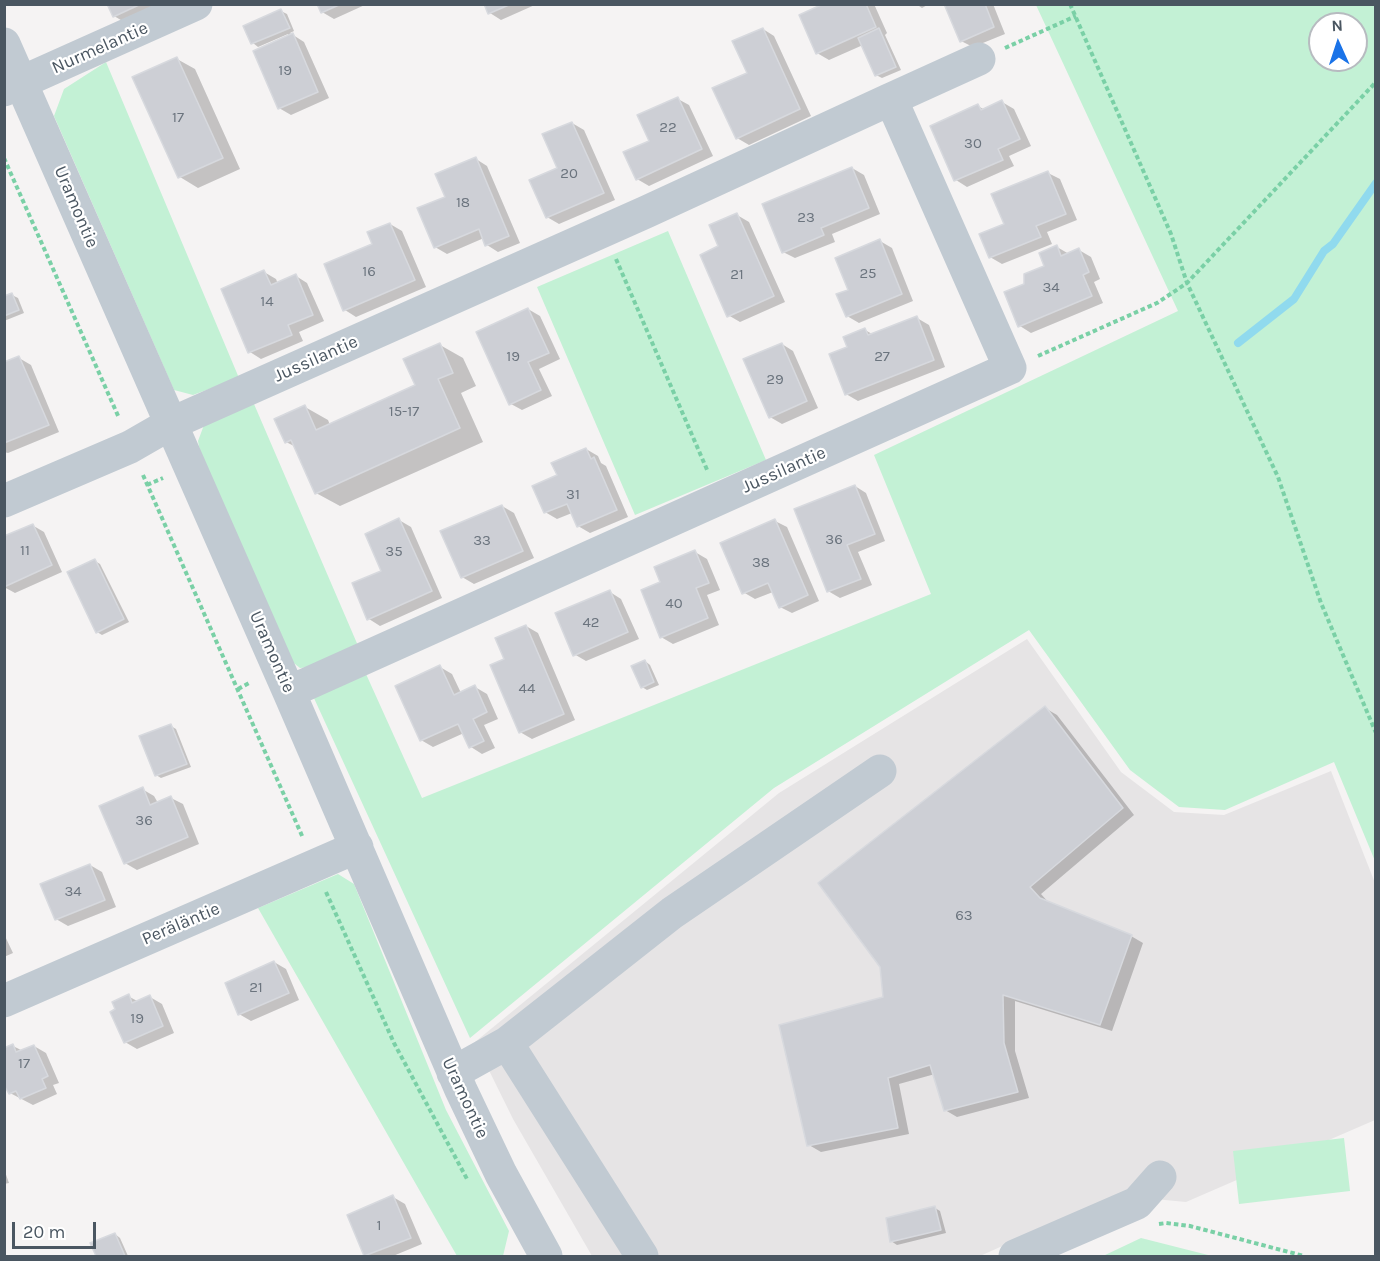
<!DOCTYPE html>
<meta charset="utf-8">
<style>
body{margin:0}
#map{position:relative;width:1380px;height:1261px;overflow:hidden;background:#f5f3f3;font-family:Karla,sans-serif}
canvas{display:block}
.frame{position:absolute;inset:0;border:6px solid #4a5661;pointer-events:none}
.north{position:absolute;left:1308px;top:12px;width:60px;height:60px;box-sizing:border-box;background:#fff;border:2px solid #b7bbc0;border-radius:50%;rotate:357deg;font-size:16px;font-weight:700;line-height:24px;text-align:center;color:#4a5661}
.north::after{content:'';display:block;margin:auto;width:21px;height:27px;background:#1a73e8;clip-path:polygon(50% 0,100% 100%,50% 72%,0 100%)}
.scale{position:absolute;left:12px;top:1222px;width:84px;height:27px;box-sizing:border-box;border:3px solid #4a5661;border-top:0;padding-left:8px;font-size:18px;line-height:21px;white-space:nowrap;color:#4a5661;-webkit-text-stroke:4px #fff;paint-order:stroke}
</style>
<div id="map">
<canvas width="1380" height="1261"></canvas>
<div class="frame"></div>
<div class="north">N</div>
<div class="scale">20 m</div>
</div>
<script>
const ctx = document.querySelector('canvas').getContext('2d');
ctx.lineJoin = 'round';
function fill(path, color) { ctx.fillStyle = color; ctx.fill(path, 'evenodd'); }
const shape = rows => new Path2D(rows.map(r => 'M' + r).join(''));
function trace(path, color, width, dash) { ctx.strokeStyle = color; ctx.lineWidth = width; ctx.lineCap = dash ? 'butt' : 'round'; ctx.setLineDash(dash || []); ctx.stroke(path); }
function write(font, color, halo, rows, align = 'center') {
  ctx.font = font + ' Karla,sans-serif'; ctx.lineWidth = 4.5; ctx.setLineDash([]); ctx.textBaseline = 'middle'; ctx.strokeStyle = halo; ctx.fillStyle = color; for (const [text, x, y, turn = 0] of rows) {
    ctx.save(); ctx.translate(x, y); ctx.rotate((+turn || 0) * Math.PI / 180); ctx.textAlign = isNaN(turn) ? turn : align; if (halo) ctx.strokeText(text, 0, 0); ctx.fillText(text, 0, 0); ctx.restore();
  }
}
fill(shape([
 [1027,639,1121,772,1174,812,1224,815,1331,771,1375,883,1375,1120,1186,1202,1123,1196,1065,1218,980,1256,592,1256,513,1119,475,1042,779,793]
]), '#e6e4e5');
fill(shape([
 [1036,5,1375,5,1375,861,1334,762,1225,810,1179,807,1130,770,1029,630,774,788,470,1038,313,696,366,674,422,798,931,594,874,455,1178,311],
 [1320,24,1356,24,1356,60,1320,60],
 [106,62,239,378,193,395,174,390,54,116,64,89],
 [668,231,766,460,635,515,537,287],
 [254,404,359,648,320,666,300,668,290,660,201,457,198,441,204,425],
 [338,874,354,884,446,1110,509,1231,503,1256,457,1256,258,908],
 [1344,1138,1350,1191,1239,1204,1233,1151],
 [1141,1238,1212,1256,1103,1256]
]), '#c3f1d5');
fill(shape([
 [109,4,154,4,156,9,126,23,114,16],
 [319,4,367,4,334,19,322,12],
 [486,4,537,4,501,20,490,13],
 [826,4,874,4,887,33,885,35,901,70,882,78,876,75,863,45,829,60,817,53],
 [916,4,929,4,922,8],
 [945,4,993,4,1005,34,973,47,961,41],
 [281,11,287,14,294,31,290,33,304,42,329,98,291,115,279,108,288,34,258,47,253,43,245,26],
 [763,29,774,36,811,116,749,145,737,138,749,73],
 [177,59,195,69,240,169,198,188,180,177,134,78],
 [678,99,689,105,713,156,649,186,637,179],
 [1002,102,1014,109,1031,146,1009,156,1014,166,967,187,956,180,932,127,978,106,985,110],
 [572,123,584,130,615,200,559,224,547,217],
 [476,159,487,166,520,243,498,252,487,245,484,238,447,254,435,247,447,198],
 [852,168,864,175,880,214,832,234,835,242,795,258,783,252],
 [1048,173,1060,179,1077,220,1047,232,1052,244,1002,264,990,257,1006,225],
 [737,215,749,222,785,302,740,322,728,315,720,247],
 [390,224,402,231,426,287,356,317,345,310,374,244],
 [880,241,892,248,913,301,859,323,847,316],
 [1057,247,1069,254,1079,250,1091,257,1100,279,1094,282,1103,303,1031,333,1020,326,1026,285,1046,266],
 [264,272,276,279,278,284,296,276,307,283,324,321,299,332,303,341,261,359,250,352],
 [12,295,18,298,24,313,4,321,4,298],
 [528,309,540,316,560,359,539,369,552,396,522,410,511,404],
 [917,318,929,325,945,367,858,401,846,394,849,348,865,330,874,335],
 [782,344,793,351,818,408,782,424,770,417],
 [440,345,463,358,476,386,461,393,483,442,340,506,316,493,296,447,286,442,305,407,328,420,330,425,417,386],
 [19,358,31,365,59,432,8,453,4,452,4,364],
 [586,449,598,456,601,463,606,466,628,517,590,533,578,526,572,513,557,519,545,512,559,476],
 [855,486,866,493,885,541,858,552,872,585,840,598,828,591],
 [502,506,514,513,534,558,474,584,462,577],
 [399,520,411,527,442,598,380,626,369,619],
 [775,521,787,527,819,601,792,613,780,607,773,592,755,599,743,592],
 [32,525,44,532,62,572,15,593,4,587,4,538],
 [695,552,707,559,720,590,707,595,719,625,673,644,661,637,662,583],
 [95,561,100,564,129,622,102,635,97,632],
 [610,592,621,599,639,639,586,661,574,654],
 [526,626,538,633,575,720,532,739,520,732],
 [645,661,650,665,659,685,647,690,642,687],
 [440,667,452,674,461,693,475,687,487,694,498,719,484,725,495,748,482,754,471,747,464,733,433,747,421,740],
 [1045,708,1057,715,1134,815,1041,894,1049,903,1131,936,1143,943,1112,1031,1015,1001,1015,1051,1029,1098,957,1117,945,1110,935,1074,899,1084,909,1134,821,1152,809,1145,885,998],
 [171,726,176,729,191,767,161,778,156,775],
 [142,789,154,796,158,803,171,798,183,804,199,844,137,870,125,863],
 [90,865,102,872,116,907,68,926,56,919],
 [4,934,13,953,4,957],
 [274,962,286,969,299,1000,251,1021,239,1014],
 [128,996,139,1002,150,997,162,1004,174,1033,137,1049,125,1042],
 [13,1046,23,1051,34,1046,46,1053,59,1083,53,1085,57,1094,33,1105,10,1093],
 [4,1169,9,1183,4,1184],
 [393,1197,405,1204,422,1244,393,1256,366,1256,349,1216],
 [935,1208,940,1211,946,1233,897,1245,891,1241],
 [115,1234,120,1238,128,1256,97,1256,92,1244]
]), '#0003');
trace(shape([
 [1238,343,1294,299,1324,251,1333,244,1376,183]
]), '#90daee', 8);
const building = shape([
 [107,4,141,4,113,17,107,4],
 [317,4,341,4,321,13,317,4],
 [484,4,511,4,488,14,484,4],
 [823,4,866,4,876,27,816,54,799,15,823,4],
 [944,4,985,4,994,27,960,42,944,4],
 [281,9,290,28,251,44,243,26,281,9],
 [763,28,800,109,736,139,712,88,747,73,732,41,763,28],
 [879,28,896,67,875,76,858,38,879,28],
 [293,33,318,92,278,109,253,51,293,33],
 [177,57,223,158,178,178,132,77,177,57],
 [678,97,702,149,636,180,623,152,649,141,637,115,678,97],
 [1002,100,1020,139,998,149,1003,160,954,181,930,126,978,104,981,110,1002,100],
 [572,122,604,193,546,218,529,180,557,168,542,134,572,122],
 [476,157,509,236,485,246,479,229,434,248,417,208,445,197,435,174,476,157],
 [852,167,869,208,821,228,824,235,782,253,762,204,852,167],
 [1048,171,1066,214,1036,226,1041,237,989,258,979,234,1004,224,991,194,1048,171],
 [737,213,774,296,727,317,700,255,718,246,709,225,737,213],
 [390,223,415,280,343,311,324,264,372,244,367,232,390,223],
 [880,239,902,294,846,317,836,294,848,290,835,258,880,239],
 [1057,245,1061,256,1079,248,1089,272,1083,275,1092,296,1018,327,1004,292,1024,284,1024,274,1044,266,1039,253,1057,245],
 [264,270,271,285,296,274,313,315,288,325,292,335,248,353,221,289,264,270],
 [12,293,19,310,4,316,4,296,12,293],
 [528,308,549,353,528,362,541,390,509,405,476,332,528,308],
 [917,316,934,360,845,395,829,354,847,347,843,337,865,328,868,335,917,316],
 [440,343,453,373,438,379,460,428,315,494,291,440,285,443,274,419,305,405,316,430,415,385,403,359,440,343],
 [782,343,807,401,769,418,743,359,782,343],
 [19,356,49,425,4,443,4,362,19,356],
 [586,448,591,459,594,457,617,510,577,527,567,504,544,513,532,486,557,475,551,463,586,448],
 [855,485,875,534,847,545,861,579,827,592,794,509,855,485],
 [502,505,523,551,461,578,440,531,502,505],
 [399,518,432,591,367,620,352,583,381,571,365,534,399,518],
 [775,519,808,595,779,608,768,583,742,594,720,543,775,519],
 [33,524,52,565,4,587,4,536,33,524],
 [695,550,709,583,696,588,708,618,660,638,641,590,660,582,654,567,695,550],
 [95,559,124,619,96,633,67,572,95,559],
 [610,590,628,632,573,656,555,613,610,590],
 [526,625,564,714,519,733,490,665,504,659,495,638,526,625],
 [645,660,654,682,641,688,631,666,645,660],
 [440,665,454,695,475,685,487,712,473,719,484,741,469,748,458,724,420,741,395,686,440,665],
 [1045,706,1123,808,1030,887,1040,898,1132,935,1100,1025,1003,995,1004,1043,1018,1092,944,1111,930,1065,888,1078,898,1128,807,1146,779,1025,883,997,880,967,818,883,1045,706],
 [171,724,187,764,155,776,139,736,171,724],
 [143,787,150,805,171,796,188,837,124,864,99,806,143,787],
 [90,864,105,900,55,920,40,884,90,864],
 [274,961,289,993,238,1015,225,983,274,961],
 [129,994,132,1003,150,995,163,1026,124,1043,110,1012,115,1009,112,1002,129,994],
 [13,1044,16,1052,34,1045,48,1076,42,1079,46,1088,20,1099,16,1091,9,1094,4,1085,4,1048,13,1044],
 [393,1195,411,1238,364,1256,347,1215,393,1195],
 [935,1206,941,1230,890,1242,886,1218,935,1206],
 [115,1233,125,1256,96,1256,90,1243,115,1233]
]);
fill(building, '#cdcfd5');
trace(building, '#d7d9de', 1.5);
trace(shape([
 [1070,4,1171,234,1187,283,1278,477,1321,603,1376,733],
 [1005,48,1076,16],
 [4,158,119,418],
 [616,259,708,472],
 [1038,356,1157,303,1187,283,1376,82],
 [143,475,303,838],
 [147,485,163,478],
 [238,689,251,682],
 [326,892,394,1043,467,1179],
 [1159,1224,1166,1223,1190,1226,1304,1256]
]), '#7ad0a6', 4, [4.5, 3]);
trace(shape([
 [4,44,289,692,461,1090,501,1174,546,1256],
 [4,90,196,4],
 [891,99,979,59],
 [4,501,130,447,170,424,646,212,891,99,1010,368,289,692],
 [4,1001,357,847],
 [507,1043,642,1256],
 [453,1073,507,1043,672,913,880,771],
 [1015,1256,1137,1203,1160,1177]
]), '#c1cad2', 33);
write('15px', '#6b747e', null, [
 ["19",285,71],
 ["17",178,118],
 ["22",668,128],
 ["30",973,144],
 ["20",569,174],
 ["18",463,203],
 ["23",806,218],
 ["16",369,272],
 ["25",868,274],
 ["21",737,275],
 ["34",1051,288],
 ["14",267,302],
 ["19",513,357],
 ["27",882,357],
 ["29",775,380],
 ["15-17",404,412],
 ["31",573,495],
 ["36",834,540],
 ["33",482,541],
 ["11",25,551],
 ["35",394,552],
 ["38",761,563],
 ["40",674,604],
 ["42",591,623],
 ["44",527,689],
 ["36",144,821],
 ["34",73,892],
 ["63",964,916],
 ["21",256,988],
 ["19",137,1019],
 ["17",24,1064],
 ["1",379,1226]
]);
write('18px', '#4a5661', '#fff', [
 ["Nurmelantie",100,48,-24],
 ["Uramontie",76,207,67],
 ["Jussilantie",316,359,-24],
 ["Jussilantie",784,470,-24],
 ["Uramontie",272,652,66],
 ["Peräläntie",181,924,-23],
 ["Uramontie",465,1098,65]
]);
</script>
